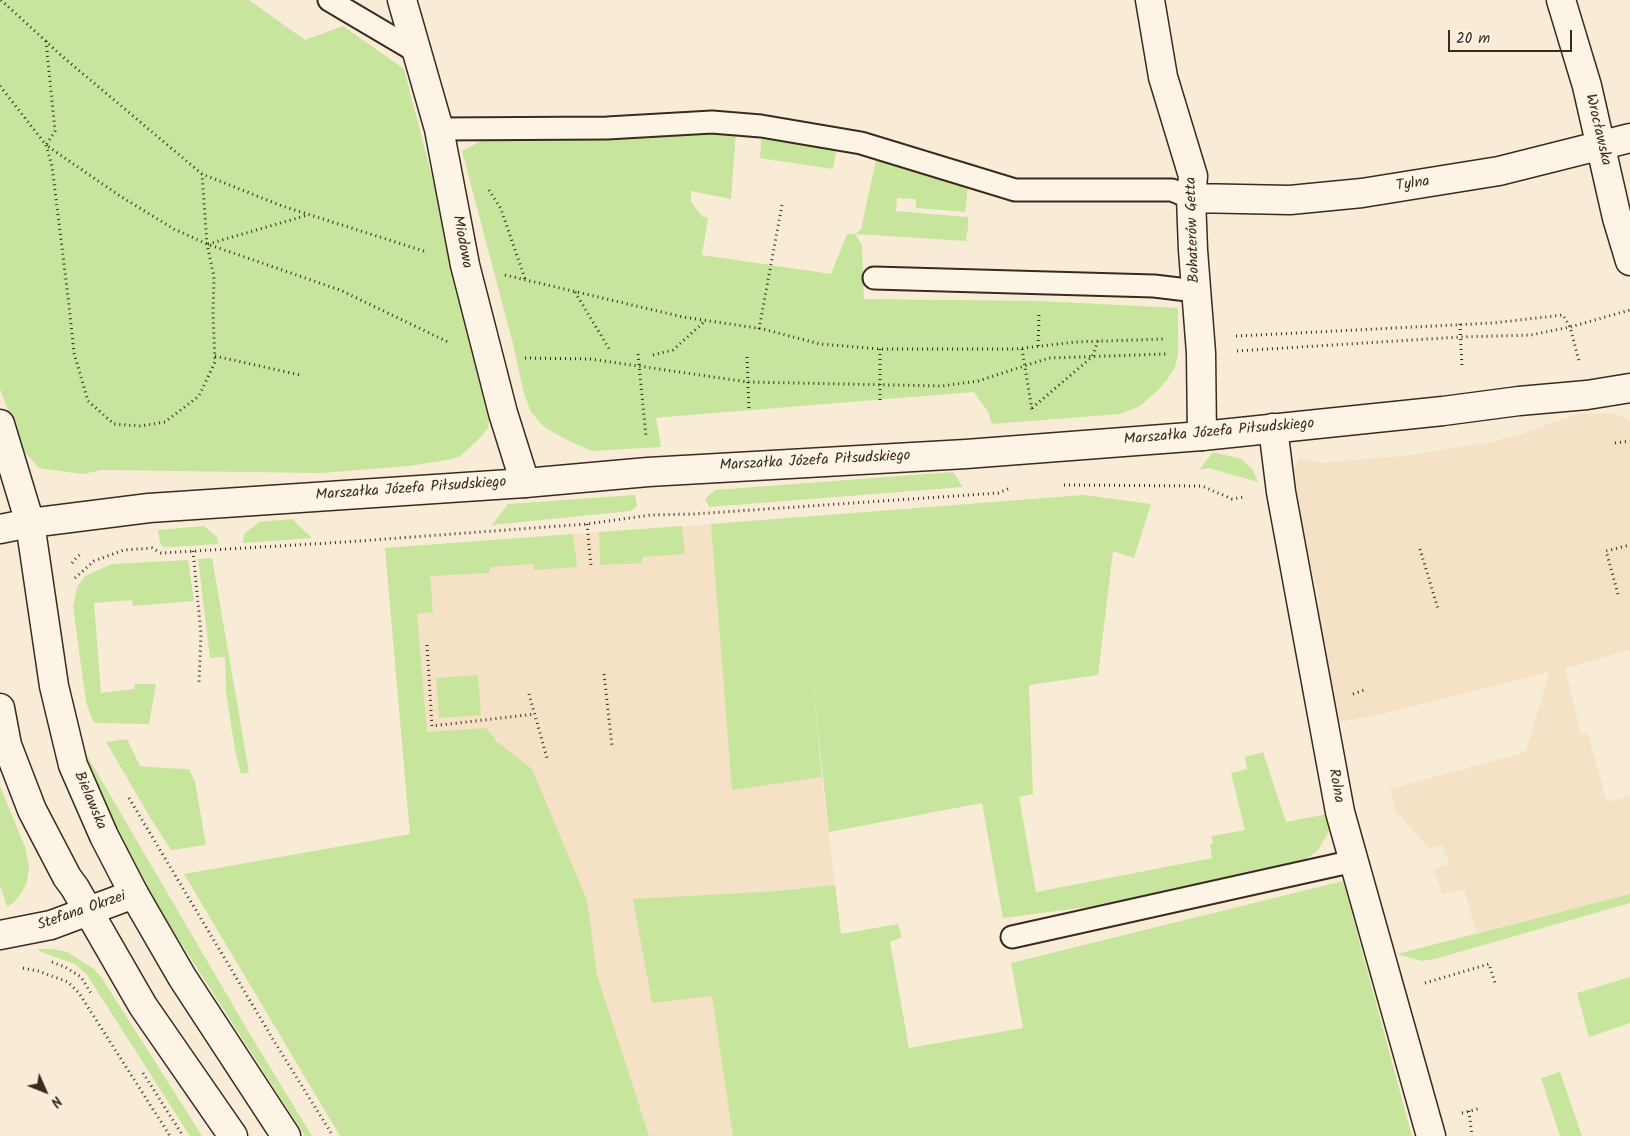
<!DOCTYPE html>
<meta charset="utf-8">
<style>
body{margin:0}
#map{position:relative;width:1630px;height:1136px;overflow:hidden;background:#f9ecd7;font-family:Kalam,sans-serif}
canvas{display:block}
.north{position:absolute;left:20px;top:1066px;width:50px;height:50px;-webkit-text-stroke:4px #fcf5e5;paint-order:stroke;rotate:134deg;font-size:14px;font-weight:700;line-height:20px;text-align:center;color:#3b2a1e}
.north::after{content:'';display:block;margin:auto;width:18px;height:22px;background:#3b2a1e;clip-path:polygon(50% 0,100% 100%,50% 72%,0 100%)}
.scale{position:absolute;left:1448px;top:30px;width:124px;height:22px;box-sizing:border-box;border:2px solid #3b2a1e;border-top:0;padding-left:6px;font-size:15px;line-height:18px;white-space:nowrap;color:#3b2a1e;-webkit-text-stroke:4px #fcf5e5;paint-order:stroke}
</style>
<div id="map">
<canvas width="1630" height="1136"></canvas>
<div class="north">N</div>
<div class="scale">20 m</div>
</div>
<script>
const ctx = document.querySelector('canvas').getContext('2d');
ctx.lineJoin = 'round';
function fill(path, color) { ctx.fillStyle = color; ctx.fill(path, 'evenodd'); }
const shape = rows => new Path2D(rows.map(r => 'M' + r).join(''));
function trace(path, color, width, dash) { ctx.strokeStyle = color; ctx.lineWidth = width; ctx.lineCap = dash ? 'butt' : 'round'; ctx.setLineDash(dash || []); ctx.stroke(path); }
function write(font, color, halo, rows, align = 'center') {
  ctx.font = font + ' Kalam,sans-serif'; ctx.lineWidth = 4.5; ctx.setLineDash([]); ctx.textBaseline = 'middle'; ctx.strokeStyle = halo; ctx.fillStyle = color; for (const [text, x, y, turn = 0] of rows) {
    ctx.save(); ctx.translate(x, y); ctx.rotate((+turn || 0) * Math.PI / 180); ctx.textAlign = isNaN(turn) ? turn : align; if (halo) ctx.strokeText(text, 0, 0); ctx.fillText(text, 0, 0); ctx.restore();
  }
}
fill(shape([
 [1606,413,1618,415,1630,421,1630,650,1565,668,1581,734,1588,733,1607,802,1630,796,1630,894,1476,933,1464,889,1442,895,1434,869,1449,864,1442,845,1429,848,1396,812,1390,789,1526,752,1549,672,1371,717,1331,723,1315,614,1320,604,1295,497,1292,473,1299,459,1321,463,1410,455,1492,442,1521,434,1578,414],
 [796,518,822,777,841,935,860,1136,445,1136,415,895,385,548]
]), '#f5e2c6');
fill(shape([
 [0,0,249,0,305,40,343,26,404,69,491,404,488,428,479,439,459,457,447,460,409,466,320,473,101,470,83,474,39,468,23,450,0,389],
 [762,130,837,147,833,169,760,158],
 [736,131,731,199,691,191,691,201,696,209,702,216,708,218,702,255,831,274,847,234,855,234,861,229,876,160,968,186,965,212,916,208,916,199,897,198,896,211,968,217,968,227,966,241,855,234,862,245,864,299,1039,301,1178,308,1178,354,1175,367,1167,380,1156,392,1140,406,1120,414,992,424,988,412,974,392,665,417,656,418,661,447,592,451,565,439,544,427,531,412,524,394,513,344,462,151,481,141,501,136],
 [1213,452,1241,459,1253,470,1258,482,1209,468,1199,470],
 [953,472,963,487,709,507,705,499,715,490],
 [635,495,637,506,631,511,492,525,508,504],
 [1083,495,1151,504,1134,558,1113,551,1098,675,1029,685,1033,794,1019,797,1036,892,1212,858,1210,844,1213,843,1211,836,1245,830,1231,773,1247,769,1245,757,1263,752,1286,822,1327,814,1332,826,1318,850,1302,862,1134,901,1003,918,982,803,829,832,811,668,822,777,732,790,711,524],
 [292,519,312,538,243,543,244,534,259,522],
 [204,526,217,537,218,544,172,547,164,547,160,543,158,530],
 [682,526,685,554,643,557,642,563,600,565,599,532],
 [573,534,577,567,534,570,534,564,490,567,489,573,430,576,433,612,417,614,427,732,486,728,497,742,532,769,587,900,597,975,649,1136,340,1136,184,874,410,834,385,548],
 [212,558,249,772,241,774,235,750,226,692,225,657,210,658,198,559],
 [188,560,194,601,133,606,132,600,94,603,101,693,134,689,135,684,156,684,149,724,96,723,93,721,86,702,73,607,77,587,85,576,112,564],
 [478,675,481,715,439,718,436,678],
 [127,739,140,766,163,768,189,769,195,782,206,845,171,850,148,814,106,742],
 [85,752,251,1036,312,1136,305,1136,175,934,124,848,82,758],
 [0,786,25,847,29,866,27,882,22,892,14,902,7,907,0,885],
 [1343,881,1412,1136,733,1136,712,996,652,1003,633,899,778,891,835,885,841,934,898,924,902,937,890,942,909,1048,1023,1028,1011,963],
 [1630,894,1630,903,1435,959,1422,961,1397,954],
 [37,949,52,949,67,952,94,969,102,978,202,1136,190,1136,87,975,75,964,44,953],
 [1630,977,1630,1023,1589,1037,1577,993],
 [1560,1072,1582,1136,1560,1136,1541,1078]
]), '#c7e59d');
const lane = shape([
 [329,0,417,52],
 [439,129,607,128,712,122,761,126,861,143,1015,190,1172,190,1191,198],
 [874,278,1154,286,1196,291],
 [1012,937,1354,861]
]);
const street = shape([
 [402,0,439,129,465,265,503,413,525,483],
 [1150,0,1163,77,1193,176,1191,198,1193,250,1201,353,1202,436],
 [1561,0,1587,86,1617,218,1630,261],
 [1191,198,1290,200,1362,193,1499,171,1630,138],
 [1273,428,1281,492,1340,812,1431,1136],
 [0,935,51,925,134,894]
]);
const secondary = shape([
 [0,424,30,523,54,686,73,765,104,836,134,894,182,977,286,1136],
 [0,529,30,523,149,508,525,483,648,472,966,454,1202,436,1443,411,1519,401,1587,395,1630,388],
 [0,708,7,745,32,810,67,877,75,888,143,1006,233,1136]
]);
trace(lane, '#3b2a1e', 25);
trace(street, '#3b2a1e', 31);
trace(secondary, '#3b2a1e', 31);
trace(shape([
 [1,0,63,57,202,174,282,206,427,252],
 [46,41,55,131,46,145,120,196,174,229,207,244,340,290,448,342],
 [0,86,46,145,52,166,69,305,74,353,88,401,114,424,141,426,165,422,199,396,215,362,213,314,214,277,207,244,202,174],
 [489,190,501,209,525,279],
 [208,244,308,215],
 [505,275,683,317,763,329,820,344,880,349,1016,349,1075,342,1165,339],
 [575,292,611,352],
 [1460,324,1462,368],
 [759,329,782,205],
 [1236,336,1493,323,1563,315,1570,327,1579,361],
 [1038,346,1039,314],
 [1022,349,1032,410],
 [1237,351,1460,337,1531,335,1570,327,1630,310],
 [638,354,646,437],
 [653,355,673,350,704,322],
 [215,356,300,375],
 [747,357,749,410],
 [525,358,590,359,748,382,942,386,978,381,1049,358,1166,354],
 [880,400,880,349],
 [1032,408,1092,357,1098,341],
 [1615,443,1630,441],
 [1064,485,1202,486,1232,499,1245,497],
 [587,524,591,566],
 [1420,549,1438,609],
 [193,551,201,634,199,682],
 [72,563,76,558,82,553],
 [75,578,94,561,124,550,152,548,161,553,345,542,587,524,651,515,694,514,998,493,1008,489],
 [1618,594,1606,551,1630,545],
 [427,645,432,726,535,714],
 [604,674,612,746],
 [529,694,547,758],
 [1353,694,1364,690],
 [129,798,274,1041,333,1136],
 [52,962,65,967,81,977,92,995],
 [23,968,38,971,68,982,79,993,170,1136],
 [1425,983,1489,964,1495,983],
 [143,1073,183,1136],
 [1469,1111,1472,1136],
 [1462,1113,1481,1108]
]), '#3b2a1e', 3, [1, 4]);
trace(lane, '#fcf5e5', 21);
trace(street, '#fcf5e5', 28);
trace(secondary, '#fcf5e5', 28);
write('15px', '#3b2a1e', '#fcf5e5', [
 ["Wrocławska",1597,130,77],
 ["Tylna",1413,185,-9],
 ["Bohaterów Getta",1194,230,-92],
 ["Miodowa",461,242,79],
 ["Marszałka Józefa Piłsudskiego",1219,433,-5],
 ["Marszałka Józefa Piłsudskiego",815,462,-3],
 ["Marszałka Józefa Piłsudskiego",411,490,-4],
 ["Rolna",1335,786,80],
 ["Bielawska",89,801,67],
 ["Stefana Okrzei",82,912,-19]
]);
</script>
